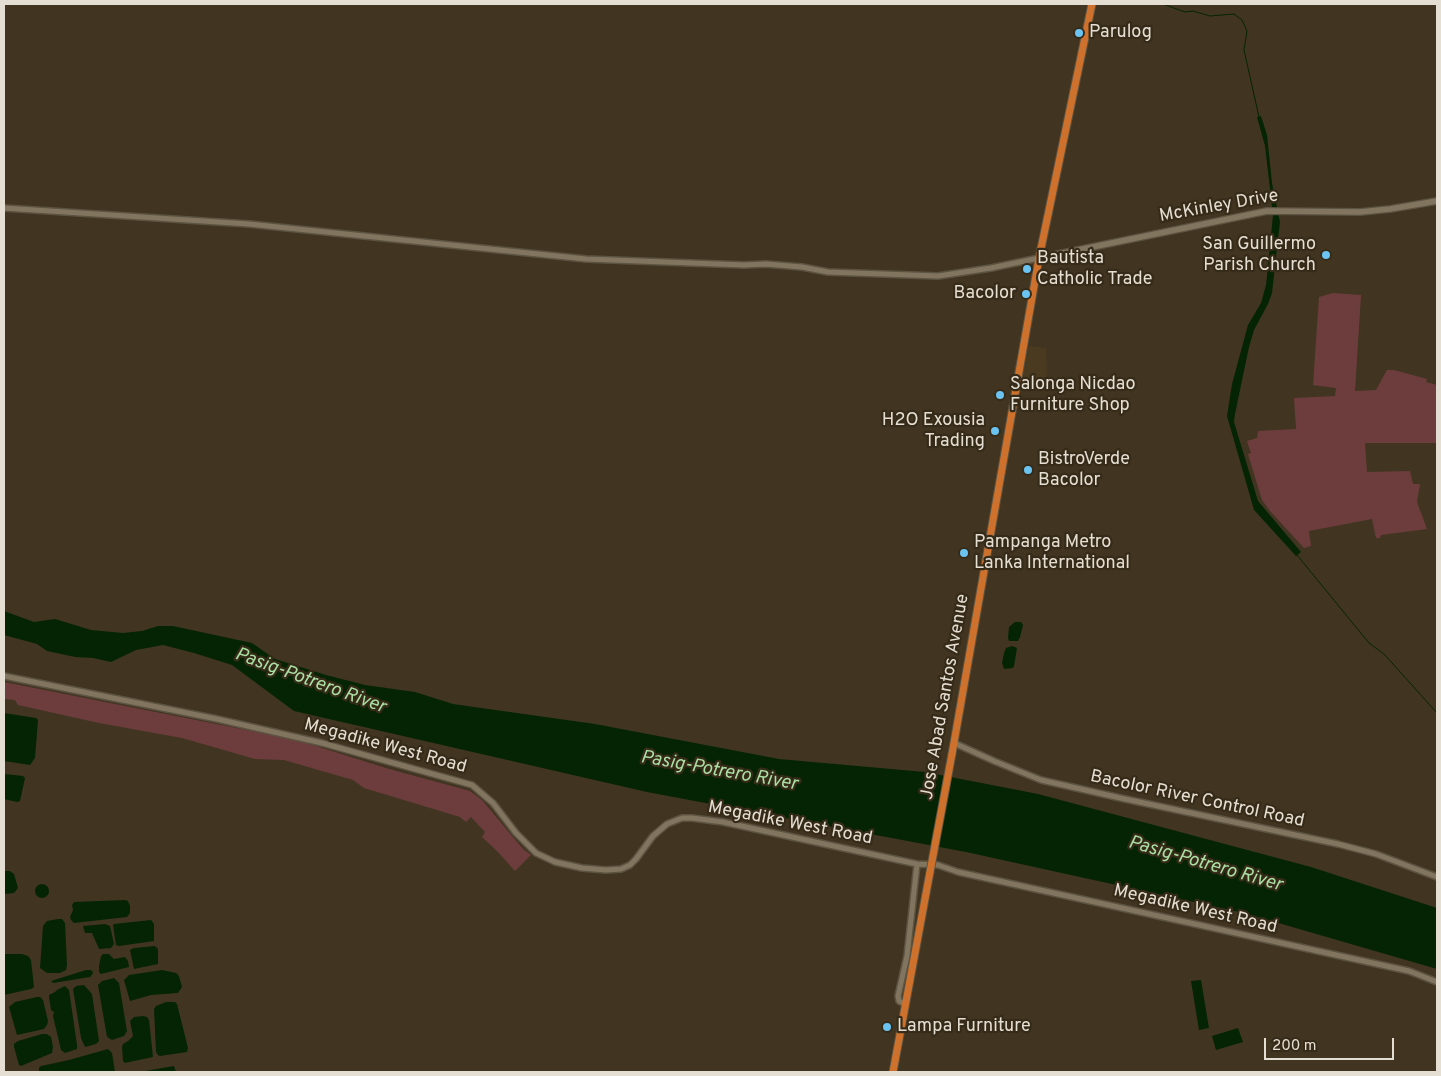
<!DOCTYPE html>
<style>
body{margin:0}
#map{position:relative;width:1441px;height:1076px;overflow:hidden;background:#413521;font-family:Overpass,sans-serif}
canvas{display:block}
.frame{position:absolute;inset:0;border:5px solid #e5ded2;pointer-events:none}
.scale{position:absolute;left:1264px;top:1038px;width:130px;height:22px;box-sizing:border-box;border:2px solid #e5ded2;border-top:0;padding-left:6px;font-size:15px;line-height:18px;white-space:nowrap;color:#e5ded2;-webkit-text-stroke:4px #362b18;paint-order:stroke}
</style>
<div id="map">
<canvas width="1441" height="1076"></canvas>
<div class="frame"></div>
<div class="scale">200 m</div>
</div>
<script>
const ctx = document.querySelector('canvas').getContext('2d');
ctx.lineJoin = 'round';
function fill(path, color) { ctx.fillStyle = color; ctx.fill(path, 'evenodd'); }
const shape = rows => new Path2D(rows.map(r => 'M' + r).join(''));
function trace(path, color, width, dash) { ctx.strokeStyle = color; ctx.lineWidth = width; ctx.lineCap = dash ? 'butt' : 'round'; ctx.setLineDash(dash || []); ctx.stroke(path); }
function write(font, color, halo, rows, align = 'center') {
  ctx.font = font + ' Overpass,sans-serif'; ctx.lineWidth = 4.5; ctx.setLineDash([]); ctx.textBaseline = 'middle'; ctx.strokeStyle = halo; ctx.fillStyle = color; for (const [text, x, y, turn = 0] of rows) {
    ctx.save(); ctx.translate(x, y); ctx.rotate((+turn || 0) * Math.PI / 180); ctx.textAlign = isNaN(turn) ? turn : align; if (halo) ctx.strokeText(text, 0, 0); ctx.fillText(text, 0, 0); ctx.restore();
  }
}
fill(shape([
 [1029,346,1046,348,1047,381,1052,383,1053,386,1020,388]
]), '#4a3b20');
fill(shape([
 [1333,293,1361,295,1355,391,1376,390,1387,370,1394,370,1427,379,1426,382,1437,385,1437,443,1365,443,1367,472,1410,471,1413,484,1420,484,1417,502,1427,529,1381,535,1380,538,1376,538,1372,519,1309,531,1311,546,1304,548,1270,511,1262,500,1248,454,1251,453,1247,441,1257,438,1258,431,1296,429,1294,398,1335,396,1336,388,1313,385,1319,297],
 [4,682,297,740,389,769,470,791,482,800,523,849,531,855,515,871,498,852,482,837,485,832,471,817,466,822,460,817,364,788,353,780,284,760,255,759,182,738,99,723,18,705,15,700,4,699]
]), '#6d3d3d');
fill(shape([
 [1261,116,1267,135,1272,183,1280,222,1277,248,1272,293,1268,304,1254,330,1249,347,1235,414,1234,422,1258,501,1301,552,1296,556,1254,510,1227,416,1232,384,1248,325,1261,303,1266,285,1273,215,1265,146,1257,117],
 [4,611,34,622,55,619,91,630,123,633,142,631,158,626,173,626,252,643,275,659,326,675,365,685,415,692,453,704,595,724,779,759,925,772,1038,794,1311,867,1437,908,1437,969,1244,913,966,852,647,792,294,711,232,665,194,653,163,645,136,650,111,662,93,658,75,657,47,651,37,644,4,635],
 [1015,622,1021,622,1023,625,1020,637,1018,641,1009,641,1008,638,1009,627],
 [1012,646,1017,648,1014,666,1013,668,1004,669,1002,663,1004,653,1006,648],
 [4,713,36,718,38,720,35,758,30,765,4,761],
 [4,774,23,776,25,778,20,801,17,802,4,799],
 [4,871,10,871,14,874,18,888,14,893,4,894],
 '35 891a7 7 0 1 1 14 0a7 7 0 1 1-14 0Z',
 [125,900,128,901,130,906,130,913,127,917,74,923,71,920,70,917,73,910,72,905,74,902],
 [58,919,62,919,65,923,67,965,66,970,60,973,47,973,40,968,43,926,47,921],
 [151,920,154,924,154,941,119,946,116,945,113,925,114,924],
 [105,924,110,926,114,944,111,948,99,949,92,933,85,933,83,926],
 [155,946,158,949,158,964,134,969,130,950,134,948],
 [4,954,22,954,28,956,31,960,34,987,31,989,4,995],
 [103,954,109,954,114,959,125,957,128,961,129,967,101,974,99,972,99,966,101,956],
 [86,970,91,970,93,972,92,975,90,977,53,983,51,981],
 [162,970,176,973,179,976,182,987,178,993,151,995,130,1001,124,980,129,975],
 [114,978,119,983,127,1031,124,1036,112,1040,107,1037,98,985,102,981],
 [1201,980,1209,1028,1199,1030,1191,981],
 [84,985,92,994,99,1041,96,1044,85,1047,81,1038,73,989,76,986],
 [65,986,69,990,77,1045,77,1049,65,1053,61,1050,53,1016,54,1012,51,1010,49,997,49,995,55,992,57,990],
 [37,997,40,997,43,1000,48,1021,47,1025,44,1029,17,1035,9,1007,15,1002],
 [166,1002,175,1002,177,1004,188,1048,187,1052,160,1056,158,1055,156,1052,154,1009,156,1006],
 [143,1016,147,1017,149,1020,153,1057,125,1063,123,1061,122,1047,123,1044,128,1041,133,1036,130,1021,134,1017],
 [1238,1028,1243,1042,1216,1050,1212,1036],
 [42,1034,47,1034,51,1037,53,1047,52,1053,21,1066,19,1065,14,1047,14,1044,18,1041],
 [108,1049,112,1053,115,1072,39,1072,39,1068,41,1066,69,1060],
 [174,1066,176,1072,135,1072,145,1071]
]), '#052403');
trace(shape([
 [1163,4,1185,12,1193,11,1210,16,1234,14,1242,20,1247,31,1244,50,1259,117],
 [1297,555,1369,643,1384,654,1437,713]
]), '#052403', 1);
const tertiary = shape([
 [4,208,249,224,586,259,744,265,766,264,802,267,828,272,938,276,991,268,1039,258],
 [4,676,217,719,322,743,472,785,493,803,516,833,536,853,555,862,582,868,606,870,621,869,630,865,636,859,653,836,667,824,682,818,692,818,723,822,917,864,938,865,958,872,1409,971,1437,982],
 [954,743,994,761,1041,780,1125,799,1338,844,1376,854,1437,877],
 [905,1004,899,1001,898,996,907,956,917,864]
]);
const secondary = shape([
 [1039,258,1267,211,1360,212,1390,209,1437,201]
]);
const trunk = shape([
 [952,754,1039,258,1092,4],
 [893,1072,930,872]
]);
trace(tertiary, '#5c5341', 8);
trace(secondary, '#5c5341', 8);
trace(trunk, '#5c5341', 9);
trace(tertiary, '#827560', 5);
trace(secondary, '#827560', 5.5);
trace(trunk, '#ce712d', 7);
const trunkBridge = shape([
 [930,872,952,754]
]);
trace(trunkBridge, '#5c5341', 9, []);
trace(trunkBridge, '#ce712d', 7);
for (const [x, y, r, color] of [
 [1079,33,5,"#6bc3f2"],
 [1326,255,5,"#6bc3f2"],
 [1027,269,5,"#6bc3f2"],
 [1026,294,5,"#6bc3f2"],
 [1000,395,5,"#6bc3f2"],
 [995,431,5,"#6bc3f2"],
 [1028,470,5,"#6bc3f2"],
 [964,553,5,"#6bc3f2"],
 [887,1027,5,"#6bc3f2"]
]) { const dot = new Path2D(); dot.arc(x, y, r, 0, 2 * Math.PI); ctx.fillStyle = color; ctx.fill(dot); trace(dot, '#362b18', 2); }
write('18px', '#e5ded2', '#362b18', [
 ["Parulog",1089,33],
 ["San Guillermo",1316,245,"right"],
 ["Parish Church",1316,266,"right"],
 ["Bautista",1037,259],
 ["Catholic Trade",1037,280],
 ["Bacolor",1016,294,"right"],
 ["Salonga Nicdao",1010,385],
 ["Furniture Shop",1010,406],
 ["H2O Exousia",985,421,"right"],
 ["Trading",985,442,"right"],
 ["BistroVerde",1038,460],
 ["Bacolor",1038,481],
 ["Pampanga Metro",974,543],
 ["Lanka International",974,564],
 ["Lampa Furniture",897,1027]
], 'left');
write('18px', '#e5ded2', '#362b18', [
 ["McKinley Drive",1219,207,-10],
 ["Jose Abad Santos Avenue",946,697,-80],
 ["Megadike West Road",385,747,15],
 ["Bacolor River Control Road",1197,800,12],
 ["Megadike West Road",790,824,11],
 ["Megadike West Road",1195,910,13]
]);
write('italic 19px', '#aadfa4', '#362b18', [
 ["Pasig-Potrero River",310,682,20],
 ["Pasig-Potrero River",719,772,10],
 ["Pasig-Potrero River",1205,865,16]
]);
</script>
